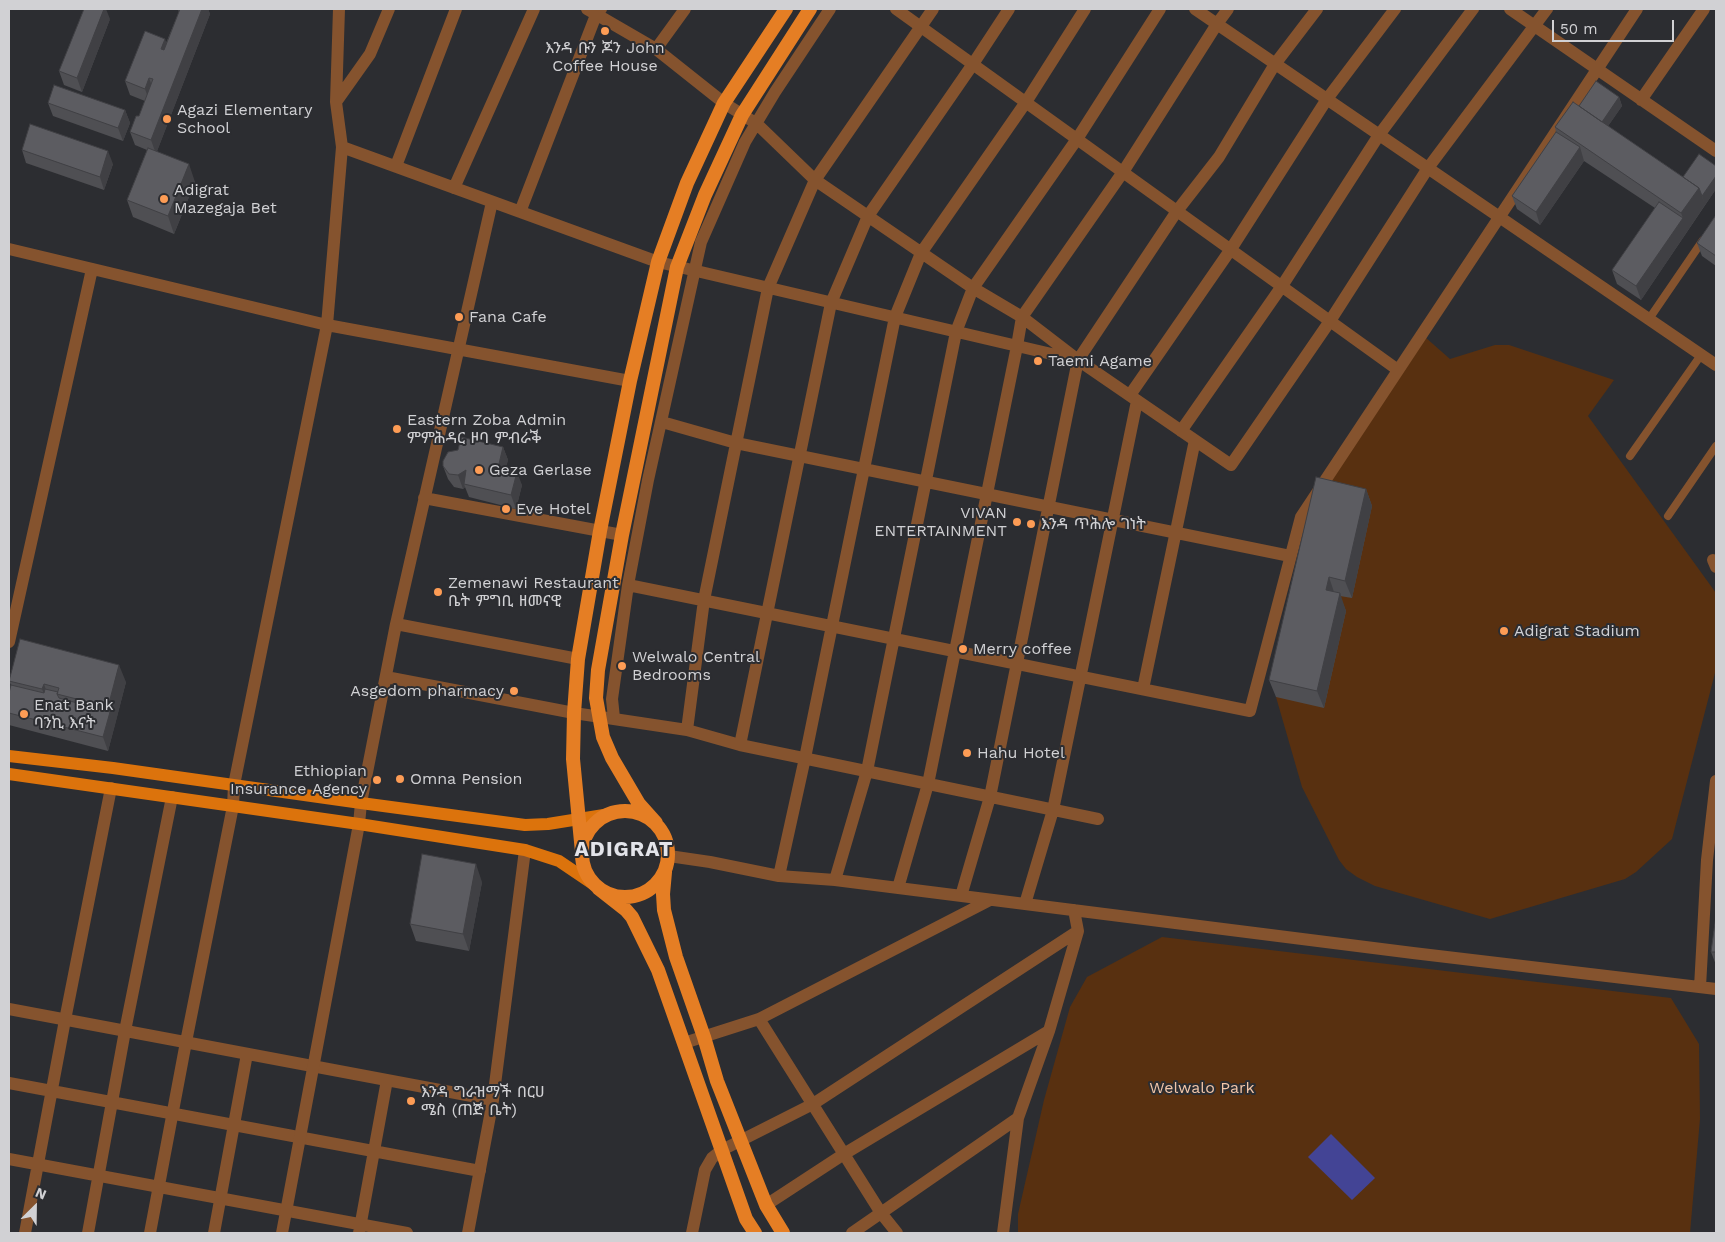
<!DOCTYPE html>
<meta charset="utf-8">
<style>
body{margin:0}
#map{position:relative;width:1725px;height:1242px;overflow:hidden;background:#2c2d31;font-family:"Work Sans",sans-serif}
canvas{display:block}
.frame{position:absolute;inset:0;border:10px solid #d1d1d4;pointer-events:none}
.north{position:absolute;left:10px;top:1182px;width:50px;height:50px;-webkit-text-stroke:4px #2c2d31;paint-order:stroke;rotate:23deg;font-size:14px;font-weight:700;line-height:20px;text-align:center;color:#d1d1d4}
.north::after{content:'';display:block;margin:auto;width:18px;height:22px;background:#d1d1d4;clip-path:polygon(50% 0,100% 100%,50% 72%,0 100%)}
.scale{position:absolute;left:1552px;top:20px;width:122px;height:22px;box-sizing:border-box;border:2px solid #d1d1d4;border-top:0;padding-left:6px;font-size:15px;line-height:18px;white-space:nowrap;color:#d1d1d4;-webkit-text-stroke:4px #2c2d31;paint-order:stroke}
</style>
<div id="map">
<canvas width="1725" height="1242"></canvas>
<div class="frame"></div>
<div class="north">N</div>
<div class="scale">50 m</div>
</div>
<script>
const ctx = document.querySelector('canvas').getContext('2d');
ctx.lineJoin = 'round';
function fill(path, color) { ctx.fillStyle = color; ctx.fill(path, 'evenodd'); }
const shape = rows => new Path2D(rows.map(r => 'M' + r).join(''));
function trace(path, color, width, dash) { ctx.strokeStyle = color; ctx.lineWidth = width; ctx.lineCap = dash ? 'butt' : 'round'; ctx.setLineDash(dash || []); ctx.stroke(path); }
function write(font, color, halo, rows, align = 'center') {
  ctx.font = font + ' "Work Sans","Noto Sans Ethiopic",sans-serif'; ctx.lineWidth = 4; ctx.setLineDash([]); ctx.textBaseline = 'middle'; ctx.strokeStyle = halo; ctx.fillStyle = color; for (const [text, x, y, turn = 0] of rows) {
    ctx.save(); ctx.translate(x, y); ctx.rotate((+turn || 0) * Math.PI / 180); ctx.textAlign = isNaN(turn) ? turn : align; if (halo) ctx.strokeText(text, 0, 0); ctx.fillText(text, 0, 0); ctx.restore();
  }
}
fill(shape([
 [1425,337,1450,359,1495,345,1509,345,1614,380,1588,416,1716,593,1716,669,1672,839,1636,872,1625,879,1490,919,1375,886,1357,877,1346,869,1339,860,1302,787,1276,697,1322,494],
 [1162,937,1671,998,1699,1044,1700,1119,1690,1233,1018,1233,1018,1214,1044,1100,1070,1007,1087,977]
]), '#583010');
fill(shape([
 [1331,1134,1375,1178,1352,1200,1308,1157]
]), '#434495');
trace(shape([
 [1649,319,1703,240],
 [1630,456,1701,355],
 [1668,516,1716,446]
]), '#85532e', 8);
trace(shape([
 [587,9,656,49,724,103,757,124,815,180,973,288,1022,317,1078,360,1231,465,1330,321,1428,168,1547,9],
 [896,9,1398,370],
 [1195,9,1716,365],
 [1510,9,1716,151],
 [656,49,685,9],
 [1641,100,1704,9],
 [336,102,370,54,389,9],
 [342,147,658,262,1073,359],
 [396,166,456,9],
 [454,188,534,9],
 [520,212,596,15,601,9],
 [9,249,327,325,630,381],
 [1130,395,1231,249,1327,99,1395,9],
 [662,422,736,443,1290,556],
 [1181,431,1282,286,1379,135,1473,9],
 [424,498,622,535],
 [1713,560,1716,567],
 [628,585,1250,711,1301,517,1637,9],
 [396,624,578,659],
 [9,642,92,269],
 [386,677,574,713,687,730,740,745,1098,819],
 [1143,689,1195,440],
 [614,718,612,699,628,585,648,480,701,242,745,142,775,92,830,9],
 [687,730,704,600,768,288,815,180,933,9],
 [740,745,831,303,868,216,973,64,1009,9],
 [361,803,396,624,492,202],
 [669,856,710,862,779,876,835,880,1413,953,1716,989],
 [779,876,805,758,895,317,921,253,1026,102,1085,9],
 [835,880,867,771,956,332,973,288,1077,139,1160,9],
 [898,888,928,784,1017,346,1022,317,1123,172,1217,24,1228,9],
 [961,896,990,797,1078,360,1177,211,1219,157,1275,64,1317,9],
 [1025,904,1053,810,1137,401],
 [1700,987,1707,860,1716,781],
 [9,1009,493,1100],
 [759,1019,881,1213,897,1233],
 [684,1043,759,1019,990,900],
 [9,1083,480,1171],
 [9,1159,407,1233],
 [766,1205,844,1154,1049,1031],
 [25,1233,65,1020,111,788],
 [88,1233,125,1031,172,797],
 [150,1233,186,1042,233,806,234,785,327,325,342,147,336,102,339,9],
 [214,1233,247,1054],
 [359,1233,387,1080],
 [468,1233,493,1100,525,850],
 [692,1233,705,1170,712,1158,722,1150,813,1104,1078,931],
 [852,1233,1018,1118],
 [1003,1233,1018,1118,1049,1031,1078,931,1074,910]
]), '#85532e', 12);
trace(shape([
 [282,1233,359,824,361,803]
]), '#85532e', 12);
trace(shape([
 [9,756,113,768,361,803,525,825,548,824,610,814],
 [9,774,359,824,525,850,559,861,593,884]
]), '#dc730c', 12);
trace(shape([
 '582 854a43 43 0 1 1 86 0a43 43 0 1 1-86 0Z',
 [656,823,639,804,612,758,603,737,596,698,598,670,622,535,677,267,705,195,742,115,810,9],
 [582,852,573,759,574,713,578,659,600,531,630,381,658,262,687,183,724,103,786,9],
 [665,872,663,894,664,910,676,957,704,1037,717,1081,766,1205,783,1233],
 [598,888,626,910,632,917,658,970,746,1219,755,1233]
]), '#e57e24', 14);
fill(shape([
 [178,9,208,9,210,14,157,151,195,182,174,234,133,217,127,200,147,150,135,145,130,132,139,116,145,101,130,95,125,81,166,43,179,12],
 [110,19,82,92,64,85,59,71],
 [1619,97,1622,106,1608,126,1683,177,1716,166,1716,189,1641,300,1617,284,1612,270,1655,208,1584,161,1540,225,1517,209,1512,196,1556,132,1555,127,1579,106],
 [48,103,125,110,130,123,123,141,53,116],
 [22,150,113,164,104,190,26,163],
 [1716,215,1716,266,1702,256,1697,243],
 [503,447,508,460,505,469,522,485,516,509,469,497,465,487,463,489,454,487,448,479,443,466],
 [1366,489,1372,506,1352,598,1340,596,1346,611,1324,708,1276,697,1269,680],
 [9,681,126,682,108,751,9,725,9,693,11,685],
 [482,882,469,951,416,941,410,924],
 [1716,916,1716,965,1711,952]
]), '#4f4f53');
fill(shape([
 [104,9,106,9,110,19,82,92,77,78],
 [202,9,208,9,210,14,156,154,151,140],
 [165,39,170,52,161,49],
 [149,78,154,91,150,103,145,89],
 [1619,97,1622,106,1602,135,1599,126],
 [125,110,130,123,123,141,118,128],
 [1580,147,1584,161,1540,225,1536,212],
 [108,151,113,164,104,190,100,177],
 [189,164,195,182,174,234,168,216],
 [1716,176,1716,189,1705,205,1702,196],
 [1699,188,1705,205,1641,300,1636,286,1683,218,1681,213],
 [503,447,508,460,503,481,498,468],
 [466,470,464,484,465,487,463,489,458,475],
 [517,472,522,485,516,509,511,495],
 [1366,489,1372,506,1352,598,1345,581],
 [1329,577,1335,595,1326,590],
 [1340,593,1346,611,1324,708,1317,691],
 [119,665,126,682,115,725,108,707],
 [44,684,50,702,49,707,42,689],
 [110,712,115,725,108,751,103,737],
 [476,864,482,882,469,951,463,934]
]), '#404044');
const building = shape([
 [84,9,104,9,77,78,59,71,84,9],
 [179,9,202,9,151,140,130,132,136,116,139,116,153,79,149,78,145,89,125,81,145,31,165,39,161,49,164,50,180,9,179,9],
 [1596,81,1619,97,1602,122,1579,106,1596,81],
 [54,85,125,110,118,128,48,103,54,85],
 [1573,102,1699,188,1681,213,1555,127,1573,102],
 [30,124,108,151,100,177,22,150,30,124],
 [1556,132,1580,147,1536,212,1512,196,1556,132],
 [148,148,189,164,168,216,127,200,148,148],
 [1699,154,1716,166,1716,176,1702,196,1699,188,1683,177,1699,154],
 [1659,202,1683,218,1636,286,1612,270,1659,202],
 [1716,215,1716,256,1697,243,1716,215],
 [461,437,503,447,498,468,517,472,511,495,464,484,466,470,458,475,449,474,443,466,443,461,448,452,458,450,461,437],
 [1316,477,1366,489,1345,581,1329,577,1326,590,1340,593,1317,691,1269,680,1316,477],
 [20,639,119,665,108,707,57,694,59,688,44,684,42,689,9,681,20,639],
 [11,685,44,693,45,689,58,692,57,694,59,698,110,712,103,737,9,713,9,693,11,685],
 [422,854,476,864,463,934,410,924,422,854],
 [1716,916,1716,952,1711,952,1716,916]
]);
fill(building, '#5c5c61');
trace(building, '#404044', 1);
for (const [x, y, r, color] of [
 [605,31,5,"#fd9c55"],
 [167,119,5,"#fd9c55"],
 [164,199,5,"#fd9c55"],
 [459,317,5,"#fd9c55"],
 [1038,361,5,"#fd9c55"],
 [397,429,5,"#fd9c55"],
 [479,470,5,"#fd9c55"],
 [506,509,5,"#fd9c55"],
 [1017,522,5,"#fd9c55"],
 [1031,524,5,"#fd9c55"],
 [438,592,5,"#fd9c55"],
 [1504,631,5,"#fd9c55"],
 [963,649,5,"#fd9c55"],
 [622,666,5,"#fd9c55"],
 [514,691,5,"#fd9c55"],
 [24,714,5,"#fd9c55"],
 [967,753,5,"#fd9c55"],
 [400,779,5,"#fd9c55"],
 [377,780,5,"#fd9c55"],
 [411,1101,5,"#fd9c55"]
]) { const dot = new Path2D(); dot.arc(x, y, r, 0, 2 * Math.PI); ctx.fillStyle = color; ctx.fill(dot); trace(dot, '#2c2d31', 2); }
write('16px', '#d1d1d4', '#2c2d31', [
 ["እንዳ ቡን ጆን John",605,48,"center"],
 ["Coffee House",605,66,"center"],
 ["Agazi Elementary",177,110],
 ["School",177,128],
 ["Adigrat",174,190],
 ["Mazegaja Bet",174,208],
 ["Fana Cafe",469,317],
 ["Taemi Agame",1048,361],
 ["Eastern Zoba Admin",407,420],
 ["ምምሕዳር ዞባ ምብራቕ",407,438],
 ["Geza Gerlase",489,470],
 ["Eve Hotel",516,509],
 ["VIVAN",1007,513,"right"],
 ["ENTERTAINMENT",1007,531,"right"],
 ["እንዳ ጥሕሎ ገነት",1041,524],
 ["Zemenawi Restaurant",448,583],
 ["ቤት ምግቢ ዘመናዊ",448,601],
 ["Adigrat Stadium",1514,631],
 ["Merry coffee",973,649],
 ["Welwalo Central",632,657],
 ["Bedrooms",632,675],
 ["Asgedom pharmacy",504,691,"right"],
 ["Enat Bank",34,705],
 ["ባንኪ እናት",34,723],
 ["Hahu Hotel",977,753],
 ["Ethiopian",367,771,"right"],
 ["Insurance Agency",367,789,"right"],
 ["Omna Pension",410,779],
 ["እንዳ ግራዝማች በርሀ",421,1092],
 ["ሜስ (ጠጅ ቤት)",421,1110]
], 'left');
write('16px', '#f2c6a9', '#2c2d31', [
 ["Welwalo Park",1202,1088]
]);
ctx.letterSpacing = '1px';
write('bold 21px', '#e3e4ea', '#2c2d31', [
 ["ADIGRAT",624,850]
]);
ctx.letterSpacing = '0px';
</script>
